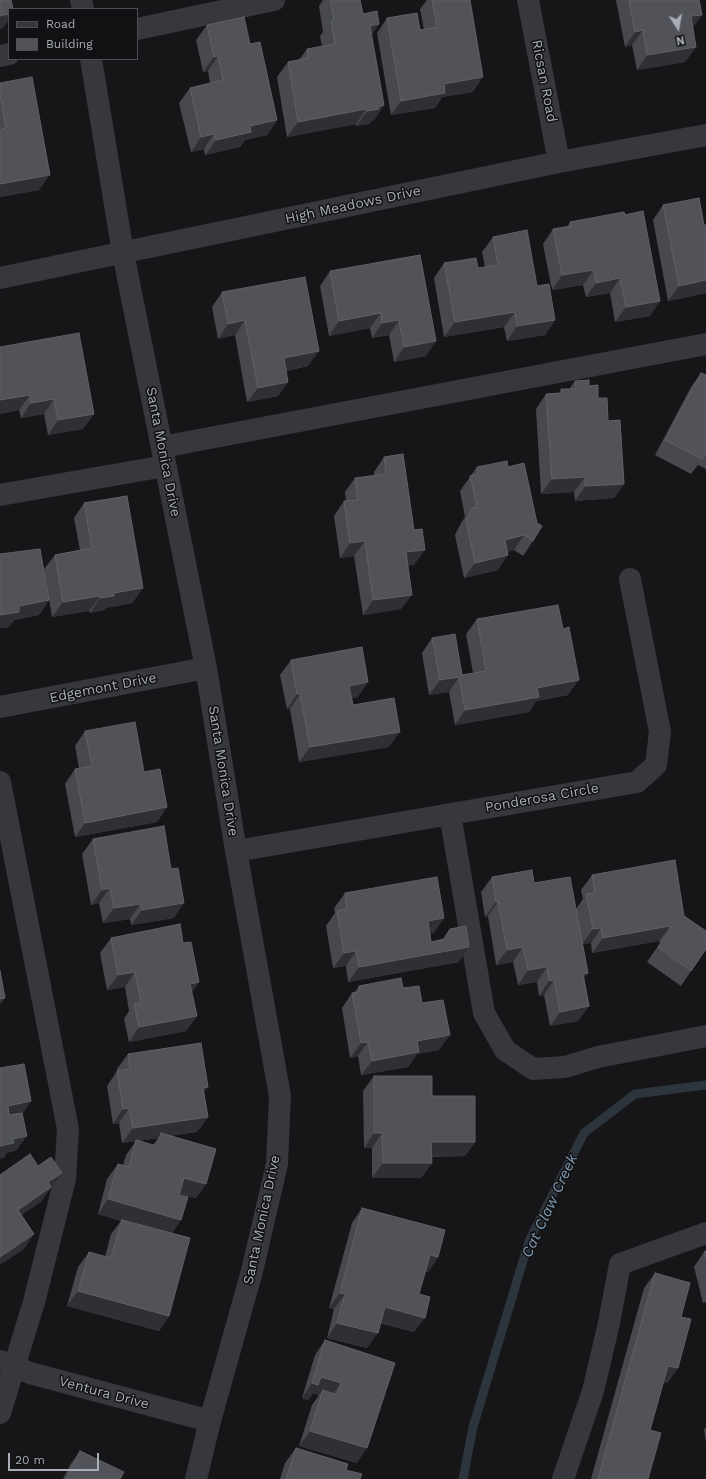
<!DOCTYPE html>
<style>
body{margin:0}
#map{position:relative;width:706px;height:1479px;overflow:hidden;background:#161618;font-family:"Work Sans",sans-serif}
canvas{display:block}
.legend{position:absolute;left:8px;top:8px;width:130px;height:52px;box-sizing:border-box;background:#111113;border:1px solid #4d4f55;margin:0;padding:5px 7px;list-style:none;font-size:12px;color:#a8adb8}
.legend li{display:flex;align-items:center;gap:8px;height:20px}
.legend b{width:20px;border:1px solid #4d4f55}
.north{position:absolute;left:658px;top:8px;width:40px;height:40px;-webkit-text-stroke:3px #111113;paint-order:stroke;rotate:169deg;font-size:11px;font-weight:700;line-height:16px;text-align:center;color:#a8adb8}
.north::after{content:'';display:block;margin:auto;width:14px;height:18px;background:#a8adb8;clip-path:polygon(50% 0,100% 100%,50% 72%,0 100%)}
.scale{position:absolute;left:8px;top:1453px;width:91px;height:18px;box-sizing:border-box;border:2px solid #a8adb8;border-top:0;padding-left:5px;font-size:12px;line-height:14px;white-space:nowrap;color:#a8adb8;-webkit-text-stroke:3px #111113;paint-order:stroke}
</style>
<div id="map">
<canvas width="706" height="1479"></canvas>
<ul class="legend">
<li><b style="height:5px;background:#37383d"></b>Road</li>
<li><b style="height:11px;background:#525359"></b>Building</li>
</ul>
<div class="north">N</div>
<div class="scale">20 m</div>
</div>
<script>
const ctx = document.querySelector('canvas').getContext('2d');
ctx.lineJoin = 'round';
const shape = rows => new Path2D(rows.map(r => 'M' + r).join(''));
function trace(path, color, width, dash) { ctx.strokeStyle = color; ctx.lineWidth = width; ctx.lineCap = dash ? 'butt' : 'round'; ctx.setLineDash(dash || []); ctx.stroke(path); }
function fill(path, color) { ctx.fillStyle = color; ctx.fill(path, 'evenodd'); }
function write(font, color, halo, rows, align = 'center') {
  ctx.font = font + ' "Work Sans",sans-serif'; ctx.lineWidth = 3; ctx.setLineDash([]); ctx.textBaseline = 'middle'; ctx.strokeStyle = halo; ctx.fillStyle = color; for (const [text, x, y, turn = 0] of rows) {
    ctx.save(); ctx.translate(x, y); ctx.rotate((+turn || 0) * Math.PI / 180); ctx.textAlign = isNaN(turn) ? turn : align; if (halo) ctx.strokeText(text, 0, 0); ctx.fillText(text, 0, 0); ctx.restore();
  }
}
trace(shape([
 [463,1479,473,1427,529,1241,584,1133,635,1094,706,1085]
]), '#2c353c', 9);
trace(shape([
 [81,0,83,9],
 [528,0,559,162],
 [137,29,274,0],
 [0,56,9,54],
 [91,59,123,253,206,668,236,851,280,1096,277,1164,252,1271,210,1421,196,1479],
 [0,278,559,162,706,135],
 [162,447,706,344],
 [0,495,165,466],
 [0,707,206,668],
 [0,782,68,1129,65,1179,34,1302,0,1413],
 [450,814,484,1013,505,1050,533,1069,565,1067,598,1057,706,1036],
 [236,851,637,782,656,765,660,732,630,579],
 [0,1361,30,1373,210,1421],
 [563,1479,593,1391,609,1323,620,1264,706,1233]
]), '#37383d', 22);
fill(shape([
 [323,0,360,0,363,14,379,24,371,35,384,105,374,120,371,121,369,124,356,126,356,124,287,137,277,77,288,62,299,60,307,49,322,47,320,36,323,32,319,6],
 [427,0,470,0,473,92,442,97,435,108,391,115,377,33,387,18,420,30,424,30,420,9],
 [616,0,699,0,702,15,692,28,696,47,685,62,637,70,632,45,625,47],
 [207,25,250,44,277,120,267,135,245,140,240,147,205,155,204,149,191,152,179,103,190,88,210,83,208,71,203,72,196,40],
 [0,83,39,190,0,197],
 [663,205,704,225,706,293,668,301,653,220],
 [624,212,650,316,615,322,610,293,586,297,583,285,552,290,543,244,553,229,567,227,570,222],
 [493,237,537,286,555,320,545,335,507,341,504,327,444,337,434,278,444,263,478,268,485,267,482,252],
 [420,255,426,356,394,362,389,335,372,338,370,328,329,336,320,286,330,271],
 [222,292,308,366,286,371,288,382,278,396,247,402,235,335,218,339,212,307],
 [0,347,94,414,83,429,48,435,44,414,21,418,19,410,0,414],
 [701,373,706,375,706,469,698,465,691,474,655,455,691,387],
 [575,381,589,386,598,398,608,421,624,484,614,498,575,501,574,492,541,494,536,409,546,394,559,393,561,389,569,389],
 [384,457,414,565,408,565,401,609,363,615,354,556,340,558,334,516,344,501,346,501,345,492,355,478,374,475,374,472],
 [477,467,508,467,533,541,523,556,514,550,507,552,498,570,464,578,455,535,461,523,465,517,460,491],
 [84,503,143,588,132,603,106,608,104,610,90,613,89,611,52,617,49,600,39,615,14,620,9,627,0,628,0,554,48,592,44,569,55,555,80,550,74,518],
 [477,619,568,695,536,701,529,712,455,725,449,692,429,695,422,653,432,638,462,675,473,673,466,634],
 [291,660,358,697,352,698,353,705,389,747,299,762,290,709,287,709,280,675],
 [85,731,144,772,167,807,157,822,75,837,65,784,75,769,79,768,75,746],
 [93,839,174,918,131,925,130,919,103,923,99,903,91,905,82,854],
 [592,875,684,916,706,949,681,986,647,962,660,943,659,941,592,953,591,943,582,944,584,978,589,1006,578,1021,550,1026,544,995,539,996,537,982,518,985,513,962,496,965,488,916,485,917,481,892,492,877,534,883,576,909,583,899,581,890],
 [345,893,434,933,430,933,431,942,443,939,450,929,459,962,348,982,346,966,333,968,326,926,335,913,334,908],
 [111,938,183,943,199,982,192,992,197,1016,186,1031,129,1042,124,1019,129,1011,125,987,107,990,100,953],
 [359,986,403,988,422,1003,439,1050,417,1054,408,1067,361,1075,358,1056,350,1058,342,1008,352,993,354,993],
 [128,1054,204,1093,208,1117,197,1132,169,1136,206,1184,196,1198,179,1194,172,1233,169,1316,159,1331,67,1306,78,1267,89,1252,105,1257,111,1234,121,1221,98,1214,107,1179,118,1164,123,1165,126,1155,136,1141,122,1143,119,1123,113,1124,107,1086,117,1071,117,1069],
 [158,1138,153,1145,138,1141],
 [374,1076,432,1096,475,1142,465,1156,432,1157,432,1163,421,1178,372,1178,372,1148,364,1148,363,1091],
 [362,1208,438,1257,428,1272,426,1271,419,1294,414,1332,380,1323,367,1348,327,1338,334,1309,329,1308,352,1223],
 [706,1251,706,1302,703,1303,694,1267,704,1252],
 [655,1273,681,1317,678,1368,667,1383,663,1382,650,1430,648,1479,591,1479,644,1288],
 [325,1340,395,1363,357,1463,299,1446,312,1405,319,1395,313,1393,308,1400,302,1398,315,1355],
 [706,1427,706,1442,704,1430],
 [296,1448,346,1470,360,1479,280,1479,285,1463],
 [80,1451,120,1479,63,1479,70,1465]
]), '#47494d');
fill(shape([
 [9,14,9,20,3,28,0,29,0,16],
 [702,15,691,30,691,16],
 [379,24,369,39,370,26],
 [643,30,632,45,625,47,635,32],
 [696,47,685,62,637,70,647,55],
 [218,56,208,71,203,72,214,57],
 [483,77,473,92,442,97,435,108,391,115,401,101,444,84],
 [384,105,374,120,371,121,369,124,356,126,367,111,378,107],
 [366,109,356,124,287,137,298,122],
 [277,120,267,135,245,140,240,147,205,155,216,140,250,126],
 [214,134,204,149,191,152,201,137],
 [50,175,39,190,0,197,0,184],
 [594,270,583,285,552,290,562,275],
 [620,278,610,293,586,297,596,283],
 [706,280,706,293,668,301,679,286],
 [660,301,650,316,615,322,626,307],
 [515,312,504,327,444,337,455,322],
 [381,313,370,328,329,336,339,321],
 [245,320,235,335,218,339,228,324],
 [399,320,389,335,372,338,382,323],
 [555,320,545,335,507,341,517,326],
 [436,341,426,356,394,362,404,347],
 [319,351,308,366,274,373,284,358],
 [288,382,278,396,247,402,258,388],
 [30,395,19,410,0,414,0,400],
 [54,399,44,414,21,418,31,403],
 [94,414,83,429,48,435,58,420],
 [585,477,574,492,541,494,552,479],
 [624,484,614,498,575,501,585,486],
 [524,535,514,550,494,555,505,540],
 [365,541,354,556,340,558,350,543],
 [425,550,414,565,396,567,406,552],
 [508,555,498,570,464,578,475,563],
 [143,588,132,603,106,608,104,610,90,613,100,598,114,593],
 [412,595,401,609,363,615,373,600],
 [100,596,89,611,52,617,63,602],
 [49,600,39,615,14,620,9,627,0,628,0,615,19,606],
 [459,677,449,692,429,695,440,680],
 [579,680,568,695,536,701,529,712,455,725,465,710,537,688],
 [368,682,358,697,339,700,349,686],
 [297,694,300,694,290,709,287,709],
 [400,732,389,747,299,762,310,747],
 [167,807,157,822,75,837,85,823],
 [110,888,99,903,91,905,102,890],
 [498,901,488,916,485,917,496,902],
 [184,903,174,918,131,925,142,910],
 [140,904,130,919,103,923,114,908],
 [444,918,434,933,417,936,428,921],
 [670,926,659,941,592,953,603,938],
 [601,928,591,943,582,944,593,929],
 [469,947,459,962,348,982,359,967],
 [523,947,513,962,496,965,507,950],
 [356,951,346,966,333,968,344,953],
 [547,967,537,982,518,985,528,970],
 [135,972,125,987,107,990,118,975],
 [588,973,577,988,583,974],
 [554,980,544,995,539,996,549,981],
 [199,982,188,997,190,984],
 [5,998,0,1005,0,999],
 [589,1006,578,1021,550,1026,560,1012],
 [197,1016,186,1031,129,1042,139,1027],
 [450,1035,439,1050,417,1054,408,1067,361,1075,372,1061,417,1041],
 [368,1042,358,1056,350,1058,361,1043],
 [208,1087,197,1102,203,1088],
 [31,1101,21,1116,0,1120,8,1106],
 [129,1108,119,1123,113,1124,123,1109],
 [208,1117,197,1132,160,1137,161,1133,158,1138,122,1143,133,1128],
 [374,1133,382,1133,372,1148,364,1148],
 [27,1136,16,1151,7,1153,4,1158,0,1159,0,1146,13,1139],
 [431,1142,475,1142,465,1156,421,1157],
 [383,1163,432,1163,421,1178,372,1178],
 [62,1173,41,1202,7,1225,18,1210,48,1182],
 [184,1178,206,1184,196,1198,174,1192],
 [108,1199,181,1220,171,1235,98,1214],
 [34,1234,24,1249,0,1265,0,1257],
 [430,1255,438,1257,428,1272,420,1269],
 [78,1291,169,1316,159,1331,67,1306],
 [340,1293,345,1294,334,1309,329,1308],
 [385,1307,425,1318,414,1332,374,1322],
 [337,1323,378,1333,367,1348,327,1338],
 [668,1366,678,1368,667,1383,657,1381],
 [321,1377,341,1383,330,1398,323,1390,319,1395,313,1393,308,1400,302,1398,312,1383],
 [310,1431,367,1448,357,1463,299,1446]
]), '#2f3033');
const building = shape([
 [0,0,11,0,13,9,9,9,9,14,0,16,0,0],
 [330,0,360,0,363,14,377,11,379,24,370,26,384,105,378,107,379,109,367,111,366,109,298,122,288,62,308,58,307,49,335,44,331,21,334,20,330,0],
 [432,0,470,0,483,77,444,84,445,93,401,101,387,18,417,13,420,30,437,27,432,0],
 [629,0,699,0,702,15,691,16,696,47,647,55,643,30,635,32,629,0],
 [244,17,250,44,260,42,277,120,250,126,251,132,216,140,214,134,201,137,190,88,223,80,218,56,214,57,207,25,244,17],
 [32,77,50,175,0,184,0,130,6,128,0,94,0,83,32,77],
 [699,198,704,225,706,225,706,280,679,286,663,205,699,198],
 [643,211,660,301,626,307,620,278,596,283,594,270,562,275,553,229,571,226,570,222,624,212,625,215,643,211],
 [527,230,537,286,549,284,555,320,517,326,515,312,455,322,444,263,476,258,478,268,498,265,493,237,527,230],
 [420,255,436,341,404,347,399,320,382,323,381,313,339,321,330,271,420,255],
 [305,277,319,351,284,358,288,382,258,388,245,320,228,324,222,292,305,277],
 [79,333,94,414,58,420,54,399,31,403,30,395,0,400,0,347,79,333],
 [701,373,706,375,706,451,702,459,665,440,701,373],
 [589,380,589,386,598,385,598,398,607,398,608,421,620,420,624,484,585,486,585,477,552,479,546,394,562,393,561,389,576,389,575,381,589,380],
 [403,454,414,530,422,529,425,550,406,552,412,595,373,600,365,541,350,543,344,501,358,500,355,478,386,474,384,457,403,454],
 [507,461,508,467,524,463,537,523,542,526,533,541,524,535,505,540,508,555,475,563,466,521,472,508,477,507,470,476,478,474,477,467,507,461],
 [127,496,143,588,114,593,114,596,100,598,100,596,63,602,55,555,92,548,84,503,127,496],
 [40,549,49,600,19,606,19,612,0,615,0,554,40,549],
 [558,605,563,629,569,627,579,680,537,688,539,697,465,710,459,677,440,680,432,638,455,634,462,675,486,671,477,619,558,605],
 [362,647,368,682,349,686,353,705,394,698,400,732,310,747,300,694,297,694,291,660,362,647],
 [135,722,144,772,160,769,167,807,85,823,75,769,92,766,85,731,135,722],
 [164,826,171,869,178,868,184,903,142,910,140,904,114,908,110,888,102,890,93,839,164,826],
 [675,860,684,916,706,931,706,949,691,971,658,947,671,929,670,926,603,938,601,928,593,929,586,894,595,893,592,875,675,860],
 [532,870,534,883,570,877,588,973,583,974,589,1006,560,1012,554,980,549,981,547,967,528,970,523,947,507,950,498,901,496,902,492,877,532,870],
 [437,877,444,918,428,921,431,942,444,939,450,929,466,926,469,947,359,967,356,951,344,953,337,911,347,909,345,893,437,877],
 [180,924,183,943,191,942,199,982,190,984,197,1016,139,1027,134,1004,141,1003,135,972,118,975,111,938,180,924],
 [0,971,5,998,0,999,0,971],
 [401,978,403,988,419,986,422,1003,443,1000,450,1035,417,1041,419,1052,372,1061,368,1042,361,1043,352,993,359,992,359,986,401,978],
 [201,1043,208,1087,203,1088,208,1117,133,1128,129,1108,123,1109,117,1071,130,1069,128,1054,201,1043],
 [24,1064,31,1101,8,1106,9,1115,22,1113,27,1136,13,1139,14,1143,0,1146,0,1068,24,1064],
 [374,1076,432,1076,432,1096,475,1096,475,1142,431,1142,432,1163,383,1163,382,1133,374,1133,374,1076],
 [161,1133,216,1149,206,1184,184,1178,179,1195,188,1197,181,1220,108,1199,118,1164,129,1167,136,1140,157,1146,161,1133],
 [30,1154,38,1166,51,1157,62,1173,48,1182,51,1187,18,1210,34,1234,0,1257,0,1175,30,1154],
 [362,1208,445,1230,438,1257,430,1255,419,1294,430,1297,425,1318,385,1307,378,1333,337,1323,345,1294,340,1293,362,1208],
 [122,1220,190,1238,169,1316,78,1291,89,1252,111,1258,122,1220],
 [706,1251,706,1258,704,1252,706,1251],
 [655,1273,690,1283,681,1317,691,1319,678,1368,668,1366,650,1430,661,1433,648,1479,598,1479,655,1273],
 [325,1340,395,1363,367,1448,310,1431,323,1390,337,1395,341,1383,321,1377,318,1385,312,1383,325,1340],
 [296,1448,348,1464,346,1470,362,1474,360,1479,286,1479,296,1448],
 [80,1451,124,1472,120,1479,66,1479,80,1451]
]);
fill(building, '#525359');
trace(building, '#5f6168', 1);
write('14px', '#a8adb8', '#111113', [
 ["Ricsan Road",544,81,79],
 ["High Meadows Drive",353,205,-12],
 ["Santa Monica Drive",163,452,79],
 ["Edgemont Drive",103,688,-11],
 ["Santa Monica Drive",223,771,81],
 ["Ponderosa Circle",542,798,-10],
 ["Santa Monica Drive",262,1220,-78],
 ["Ventura Drive",104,1393,15]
]);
write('italic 15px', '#7f9bb3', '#111113', [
 ["Cat Claw Creek",550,1206,-65]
]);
</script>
